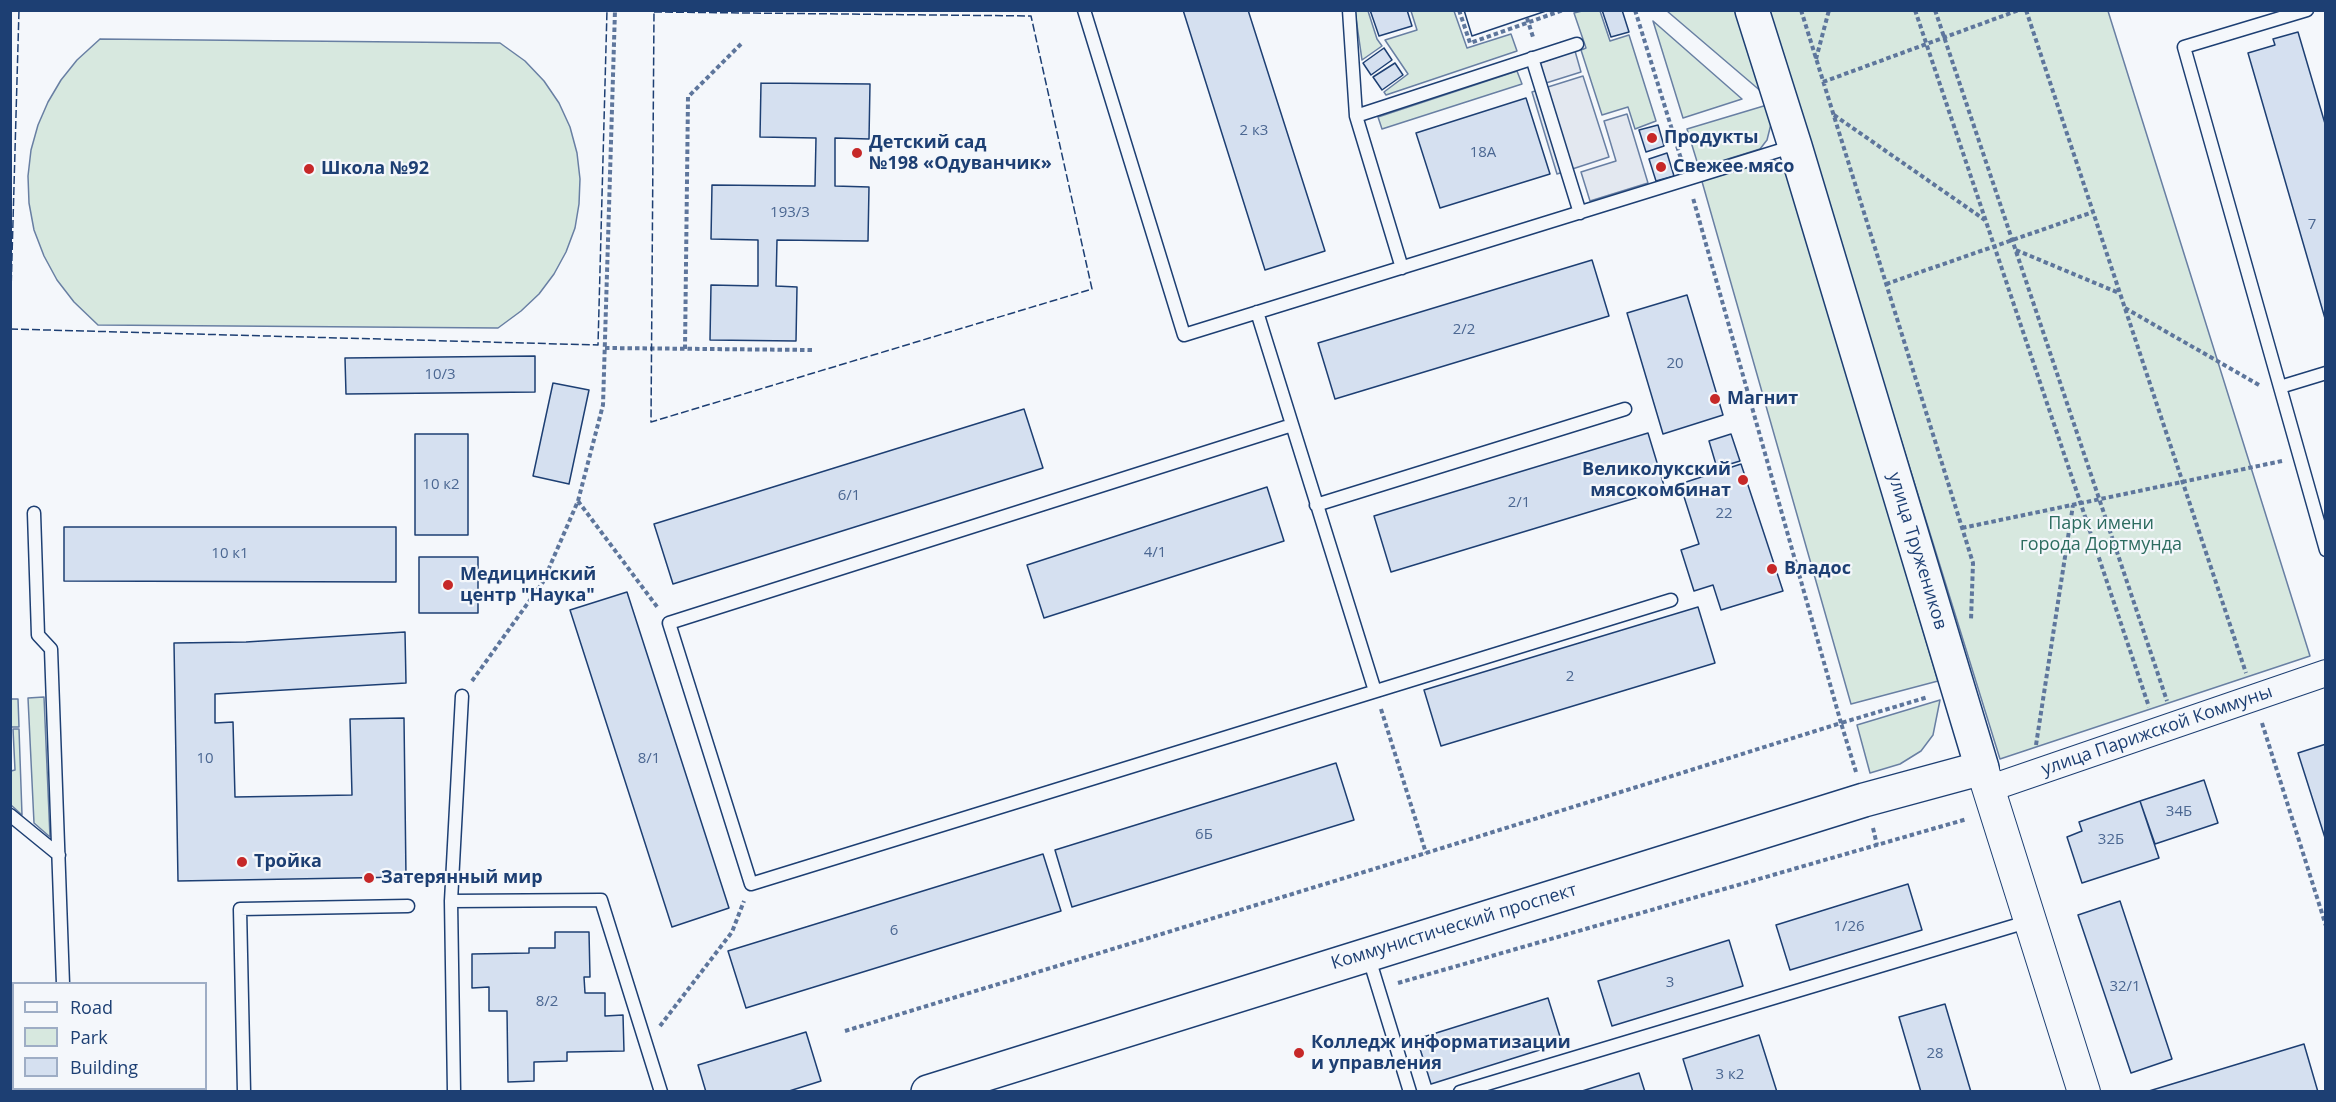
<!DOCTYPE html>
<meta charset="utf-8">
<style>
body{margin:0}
#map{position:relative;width:2336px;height:1102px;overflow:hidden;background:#f4f7fb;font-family:"Open Sans",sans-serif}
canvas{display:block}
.frame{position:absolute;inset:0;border:12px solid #1d3f73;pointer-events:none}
.legend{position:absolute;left:12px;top:982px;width:195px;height:108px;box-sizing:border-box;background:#f4f7fb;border:2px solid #9eadc5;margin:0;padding:8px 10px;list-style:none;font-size:18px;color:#1d3f73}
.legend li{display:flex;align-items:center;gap:12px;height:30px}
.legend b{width:30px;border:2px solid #9eadc5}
</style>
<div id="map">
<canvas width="2336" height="1102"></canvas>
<div class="frame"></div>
<ul class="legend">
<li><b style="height:8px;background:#f4f7fb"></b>Road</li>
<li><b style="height:16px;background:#d7e8df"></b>Park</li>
<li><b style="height:16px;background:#d5e0f0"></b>Building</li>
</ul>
</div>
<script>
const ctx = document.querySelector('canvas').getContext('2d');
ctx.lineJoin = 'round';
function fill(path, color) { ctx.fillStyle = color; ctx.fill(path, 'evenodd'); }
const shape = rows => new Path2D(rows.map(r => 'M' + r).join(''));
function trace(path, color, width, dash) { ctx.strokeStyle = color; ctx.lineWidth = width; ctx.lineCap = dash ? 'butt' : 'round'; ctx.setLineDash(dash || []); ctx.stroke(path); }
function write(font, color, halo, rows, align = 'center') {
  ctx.font = font + ' "Open Sans",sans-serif'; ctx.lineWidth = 4.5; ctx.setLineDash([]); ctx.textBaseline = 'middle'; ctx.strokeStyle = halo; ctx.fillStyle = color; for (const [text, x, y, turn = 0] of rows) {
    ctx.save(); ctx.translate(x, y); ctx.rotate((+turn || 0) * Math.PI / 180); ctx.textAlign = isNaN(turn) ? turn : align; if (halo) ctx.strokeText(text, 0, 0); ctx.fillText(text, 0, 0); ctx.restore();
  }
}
const green = shape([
 [1355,11,1368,11,1377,39,1382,46,1362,60,1355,11],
 [1411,11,1454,11,1467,48,1511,34,1517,51,1386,95,1384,92,1408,74,1385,40,1417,30,1411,11],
 [1582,11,1600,11,1610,41,1629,35,1656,121,1635,129,1628,107,1602,115,1581,50,1586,48,1574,13,1582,11],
 [1667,11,1737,11,1763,93,1667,11],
 [1768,11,2108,11,2310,656,2000,759,1768,11],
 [1653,21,1742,99,1683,118,1653,21],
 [100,39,500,43,525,61,544,81,559,103,570,127,577,153,580,179,579,204,575,228,566,252,554,274,539,294,521,311,498,328,98,325,74,302,57,280,44,256,34,230,29,203,28,176,31,150,38,125,48,102,61,80,77,60,100,39],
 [1517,71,1522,84,1382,129,1378,117,1517,71],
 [1767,105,1771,124,1767,140,1760,149,1699,168,1687,129,1767,105],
 [1771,159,1781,163,1786,169,1938,681,1851,704,1701,178,1771,159],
 [44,697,50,837,34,823,28,698,44,697],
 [11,699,18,699,19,727,11,727,11,699],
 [1940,700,1933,735,1921,751,1900,764,1870,773,1857,725,1940,700],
 [13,729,19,729,22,815,11,805,11,771,15,770,13,729]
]);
fill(green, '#d7e8df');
trace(green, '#687fa3', 1.5);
const parking = shape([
 [1575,51,1581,72,1546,83,1540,63,1575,51],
 [1583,76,1609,157,1557,174,1532,92,1583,76],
 [1627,114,1648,183,1590,201,1581,172,1616,161,1604,121,1627,114]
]);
fill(parking, '#e3e8f0');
trace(parking, '#687fa3', 1.5);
const building = shape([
 [1183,10,1248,10,1325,251,1265,270,1183,10],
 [1370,10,1407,10,1412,26,1379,36,1370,10],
 [1464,10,1549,10,1472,36,1464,10],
 [1464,10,1549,10,1472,36,1464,10],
 [1602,10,1622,10,1629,32,1611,37,1602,10],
 [2298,32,2326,127,2326,322,2248,53,2275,45,2273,39,2298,32],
 [1384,48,1392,60,1371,75,1363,63,1384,48],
 [1395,63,1403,75,1382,90,1373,77,1395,63],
 [761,83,870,84,869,139,835,138,835,186,869,187,868,241,777,240,776,286,797,287,796,341,710,340,711,285,758,286,758,240,711,239,712,185,815,186,816,138,760,137,761,83],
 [1526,98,1550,174,1440,208,1416,133,1526,98],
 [1658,125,1664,146,1646,152,1639,130,1658,125],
 [1667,153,1674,176,1656,181,1649,159,1667,153],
 [1592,260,1609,316,1335,399,1318,343,1592,260],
 [1687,295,1723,415,1663,434,1627,313,1687,295],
 [535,356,535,392,346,394,345,358,535,356],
 [553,383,589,390,569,484,533,476,553,383],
 [1024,409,1043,468,673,584,654,524,1024,409],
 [1648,433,1665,489,1391,572,1374,516,1648,433],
 [415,434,468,434,468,535,415,535,415,434],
 [1731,434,1740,461,1717,468,1709,441,1731,434],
 [1741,464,1783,591,1721,610,1713,585,1694,591,1681,550,1699,544,1680,484,1741,464],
 [1267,487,1284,541,1044,618,1027,565,1267,487],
 [64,527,396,527,396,582,64,581,64,527],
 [419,557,478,557,478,613,419,613,419,557],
 [627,592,729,908,672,927,570,610,627,592],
 [1698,607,1715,663,1441,746,1424,690,1698,607],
 [405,632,406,683,215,694,215,723,233,722,235,797,352,795,350,719,404,718,406,877,178,881,174,643,246,642,405,632],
 [2326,744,2326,841,2298,753,2326,744],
 [1336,763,1354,820,1072,907,1055,850,1336,763],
 [2204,780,2218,823,2155,844,2140,801,2204,780],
 [2140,801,2159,858,2082,883,2067,837,2082,831,2079,822,2140,801],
 [1043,854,1061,911,746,1008,728,951,1043,854],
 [1908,884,1922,930,1790,970,1776,925,1908,884],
 [2120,901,2172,1059,2131,1073,2078,915,2120,901],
 [555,932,589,932,590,977,584,977,585,993,605,993,605,1016,623,1015,624,1051,567,1052,567,1061,534,1062,534,1081,508,1082,507,1011,489,1011,489,987,472,988,472,954,529,953,529,948,555,948,555,932],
 [1729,940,1743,986,1612,1026,1598,981,1729,940],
 [1548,998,1562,1043,1431,1084,1417,1039,1548,998],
 [1945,1004,1971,1092,1921,1092,1899,1017,1945,1004],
 [806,1032,821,1081,786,1092,706,1092,698,1065,806,1032],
 [1759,1035,1777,1092,1693,1092,1683,1059,1759,1035],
 [2304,1044,2318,1092,2149,1091,2304,1044],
 [1639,1073,1645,1092,1579,1092,1639,1073]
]);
fill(building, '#d5e0f0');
trace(building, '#1d3f73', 1.5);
const service = shape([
 [1084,10,1184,335,1794,146],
 [1349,10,1356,116,1402,268],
 [2307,10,2184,47,2326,550],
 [1532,58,1580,213],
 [1356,116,1577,44],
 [1257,312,1375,691],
 [2280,387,2326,373],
 [1292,425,669,623,751,884,1671,600],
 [1316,505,1625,409],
 [34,513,38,635,51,649,63,984],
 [10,815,59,855],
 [451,901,601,900,661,1092],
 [1368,955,1410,1092],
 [10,1026,14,1026],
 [67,1088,67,1092],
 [244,1092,240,909,408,906],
 [454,1092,451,901,462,696],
 [1460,1092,2030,921]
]);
const minor = shape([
 [1988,789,2326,673]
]);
const tertiary = shape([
 [1982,768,2084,1092]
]);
const secondary = shape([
 [928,1092,1864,800,1982,768,1795,146,1752,10]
]);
trace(service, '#1d3f73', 15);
trace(minor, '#1d3f73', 28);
trace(tertiary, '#1d3f73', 34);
trace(secondary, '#1d3f73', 36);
trace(shape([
 [1459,10,1470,43,1563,10],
 [1635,10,1682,162],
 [1801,10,1973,563,1971,620],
 [1915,10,2149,707],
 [1935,10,2167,701],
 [2026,10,2246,673],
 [1527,18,1533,37],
 [1816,59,1829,10],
 [1823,82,2019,10],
 [1834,115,1985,220],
 [2016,250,2119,293],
 [1886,284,2093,212],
 [2125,308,2259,385],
 [605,348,812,350],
 [685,349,688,97,742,43],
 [578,501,658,608],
 [1962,528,2282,461],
 [10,607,10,617],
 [472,681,543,582,578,501,603,405,615,10],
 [1381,709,1426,853],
 [2262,723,2326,926],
 [2036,745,2073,505],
 [1856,772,1841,723,1928,697],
 [1873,828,1877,845],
 [1398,983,1967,819],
 [660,1026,732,932,744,901],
 [845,1031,1426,853,1841,723,1693,198]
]), '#5e769c', 4, [4.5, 3]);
trace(service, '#f4f7fb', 12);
trace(minor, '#f4f7fb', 26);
trace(tertiary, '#f4f7fb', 32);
trace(secondary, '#f4f7fb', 33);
trace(shape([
 [654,12,1031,16,1092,289,651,422,654,12],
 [10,327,19,10],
 [10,329,598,345,607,10]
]), '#1d3f73', 1.5, [8, 3]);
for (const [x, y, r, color] of [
 [1652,138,6,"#c62828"],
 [857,153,6,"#c62828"],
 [1661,167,6,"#c62828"],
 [309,169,6,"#c62828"],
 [1715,399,6,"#c62828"],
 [1743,480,6,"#c62828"],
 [1772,569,6,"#c62828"],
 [448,585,6,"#c62828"],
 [242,862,6,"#c62828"],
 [369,878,6,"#c62828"],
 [1299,1053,6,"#c62828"]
]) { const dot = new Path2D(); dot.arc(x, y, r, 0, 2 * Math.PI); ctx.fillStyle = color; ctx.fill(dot); trace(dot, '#f4f7fb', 2); }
write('15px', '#4b6792', null, [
 ["2 к3",1254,131],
 ["18А",1483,153],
 ["193/3",790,213],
 ["7",2312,225],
 ["2/2",1464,330],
 ["20",1675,364],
 ["10/3",440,375],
 ["10 к2",441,485],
 ["6/1",849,496],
 ["2/1",1519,503],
 ["22",1724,514],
 ["4/1",1155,553],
 ["10 к1",230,554],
 ["2",1570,677],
 ["10",205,759],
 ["8/1",649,759],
 ["34Б",2179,812],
 ["6Б",1204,835],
 ["32Б",2111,840],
 ["1/26",1849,927],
 ["6",894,931],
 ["3",1670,983],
 ["32/1",2125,987],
 ["8/2",547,1002],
 ["28",1935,1054],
 ["3 к2",1730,1075]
]);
write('bold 18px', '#1d3f73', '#f4f7fb', [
 ["Продукты",1664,138],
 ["Детский сад",869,143],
 ["№198 «Одуванчик»",869,164],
 ["Свежее мясо",1673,167],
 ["Школа №92",321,169],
 ["Магнит",1727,399],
 ["Великолукский",1731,470,"right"],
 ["мясокомбинат",1731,491,"right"],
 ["Владос",1784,569],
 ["Медицинский",460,575],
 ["центр \"Наука\"",460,596],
 ["Тройка",254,862],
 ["Затерянный мир",381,878],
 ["Колледж информатизации",1311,1043],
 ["и управления",1311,1064]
], 'left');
write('18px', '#2c6c60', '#f4f7fb', [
 ["Парк имени",2101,524],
 ["города Дортмунда",2101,545]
]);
write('18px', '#1d3f73', '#f4f7fb', [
 ["улица Тружеников",1917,551,73],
 ["улица Парижской Коммуны",2157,731,-19],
 ["Коммунистический проспект",1454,927,-17]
]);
</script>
